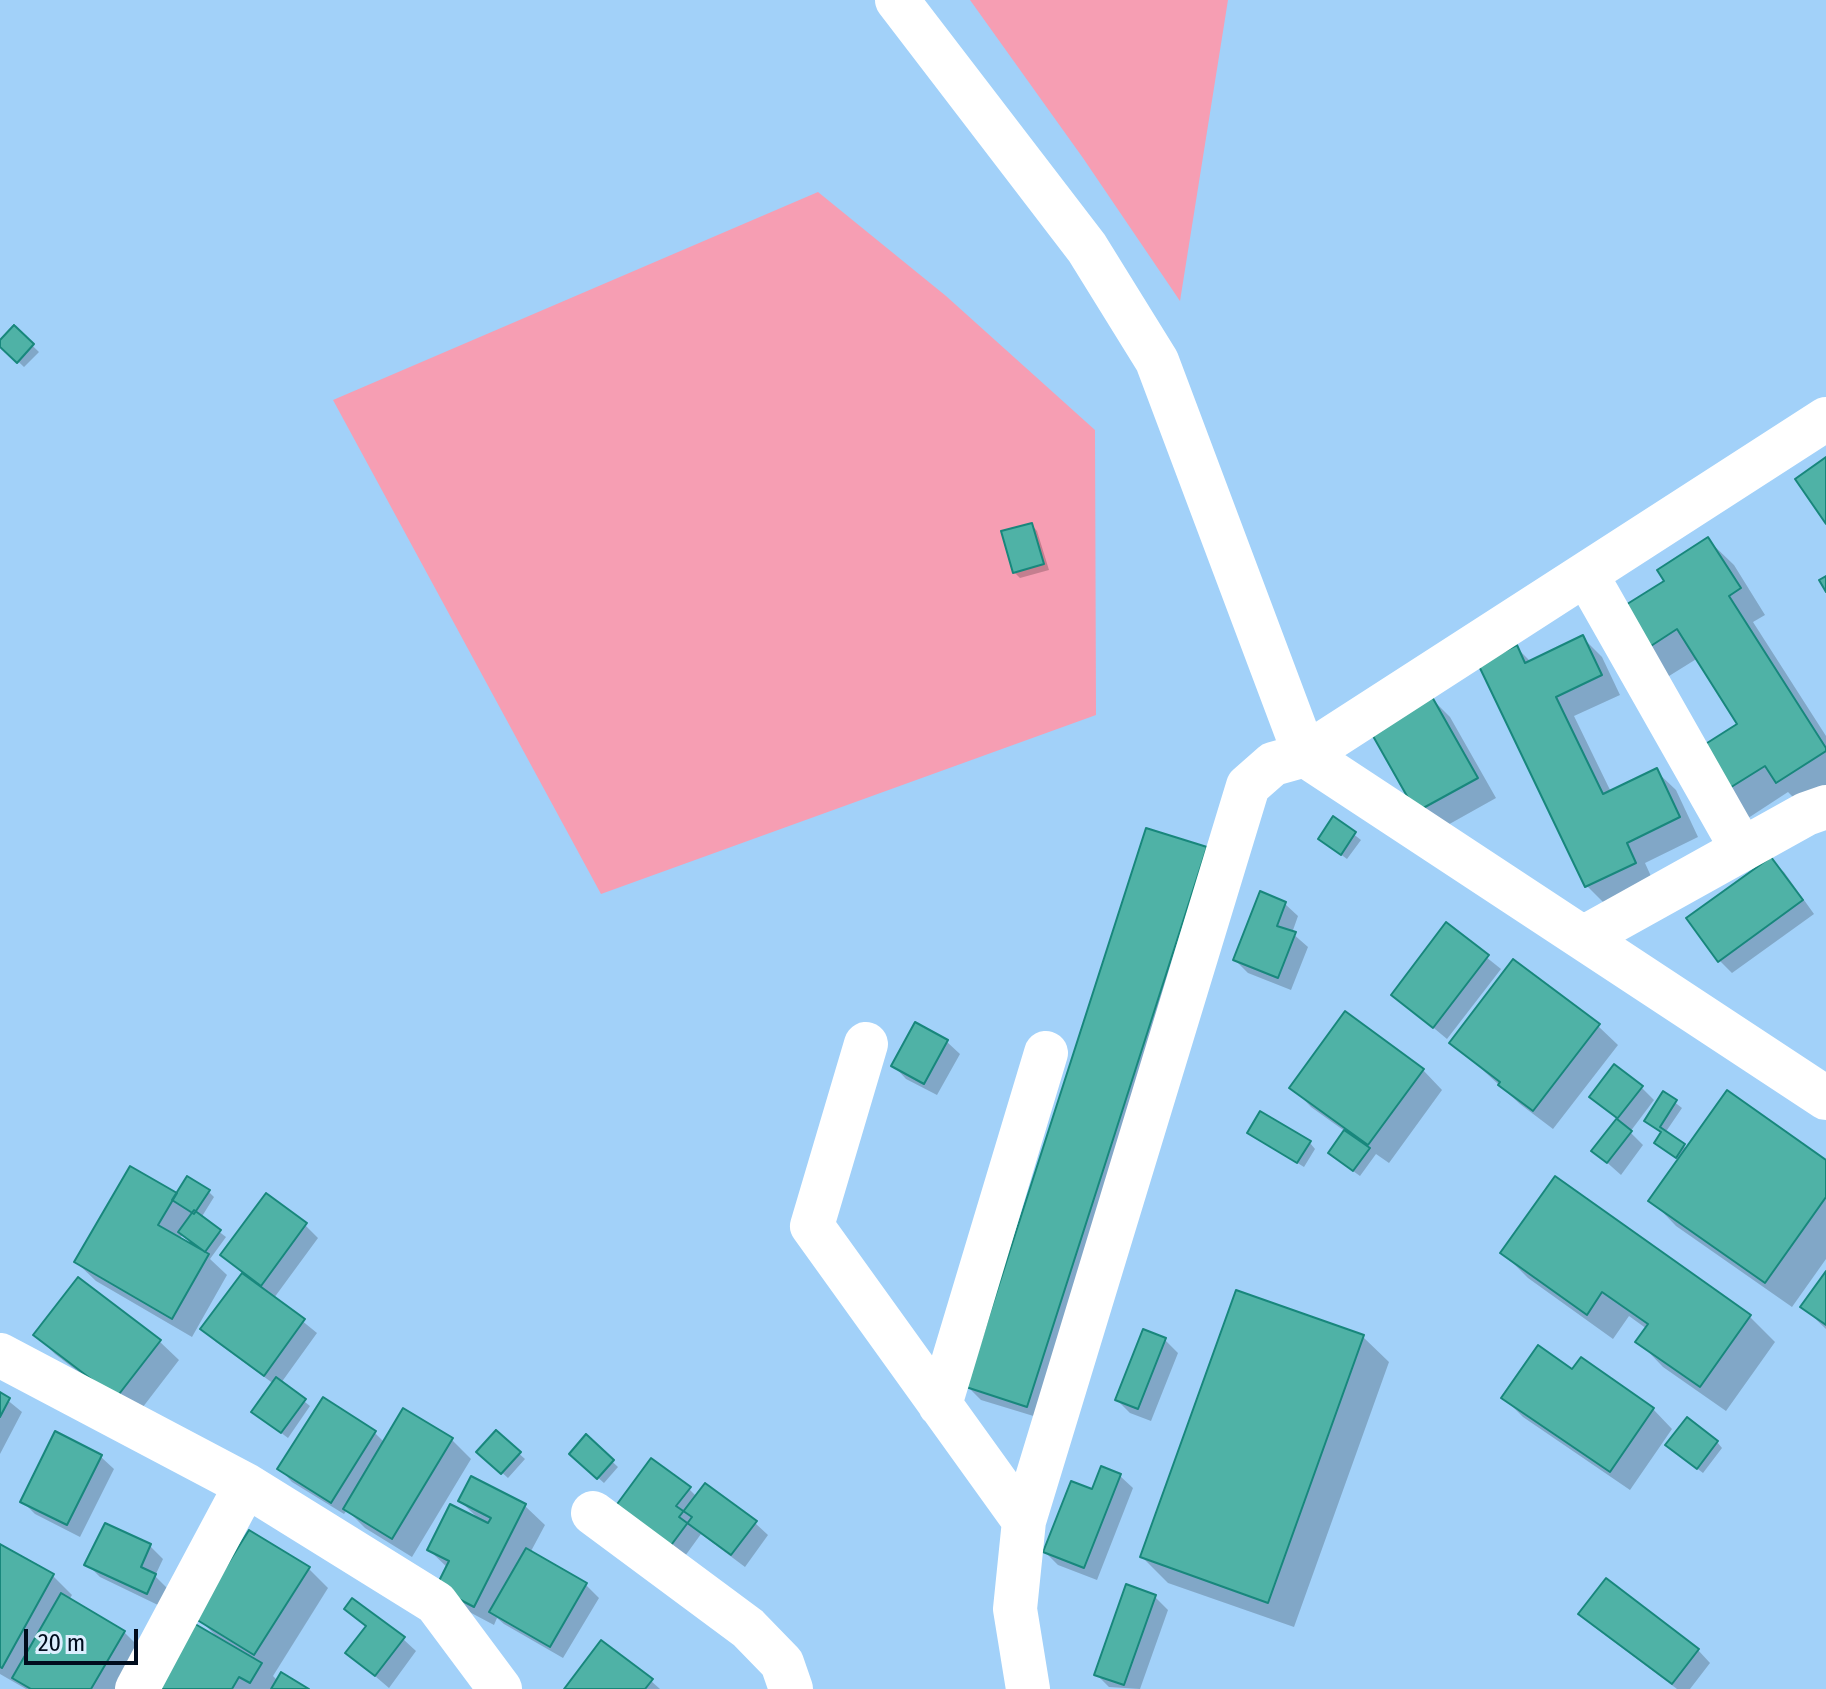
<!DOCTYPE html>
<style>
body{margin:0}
#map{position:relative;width:1826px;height:1689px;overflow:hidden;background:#a2d1f9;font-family:"Fira Sans Condensed",sans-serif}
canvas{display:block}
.scale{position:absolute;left:24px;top:1629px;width:114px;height:36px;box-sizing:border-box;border:4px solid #000c1d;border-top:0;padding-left:10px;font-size:24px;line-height:28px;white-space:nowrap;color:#000c1d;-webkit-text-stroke:6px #dceefe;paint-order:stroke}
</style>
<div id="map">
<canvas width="1826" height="1689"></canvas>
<div class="scale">20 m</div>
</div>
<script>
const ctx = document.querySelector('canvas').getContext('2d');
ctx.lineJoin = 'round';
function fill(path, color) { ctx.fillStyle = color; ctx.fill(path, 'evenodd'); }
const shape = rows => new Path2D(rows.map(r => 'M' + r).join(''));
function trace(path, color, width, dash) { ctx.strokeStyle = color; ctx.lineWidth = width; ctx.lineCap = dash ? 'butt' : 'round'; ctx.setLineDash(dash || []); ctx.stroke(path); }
fill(shape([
 [970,0,1228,0,1180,301,1083,158],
 [818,192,946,296,1095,430,1096,715,601,894,333,400]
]), '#f69eb3');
fill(shape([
 [14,328,39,352,24,367,0,344],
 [1032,525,1037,531,1049,570,1020,578,1014,572],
 [1708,540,1734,565,1765,615,1753,622,1826,736,1826,793,1803,807,1788,792,1739,824,1713,798,1740,724,1698,658,1661,681,1636,656,1667,582],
 [1582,637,1602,657,1620,695,1574,716,1611,792,1656,771,1676,790,1698,837,1645,863,1654,883,1607,906,1587,886,1481,665,1517,648,1531,662],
 [1430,697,1450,717,1496,798,1437,831,1417,811],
 [1334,819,1361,840,1347,859,1320,839],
 [1147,830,1219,862,1040,1418,981,1400,968,1387],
 [1771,860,1784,872,1814,914,1732,973,1719,960],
 [1285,904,1298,916,1292,933,1308,947,1291,990,1248,973,1235,960],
 [1446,925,1501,969,1447,1039,1393,994],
 [1598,1026,1618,1045,1553,1129,1520,1104,1452,1042],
 [947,1042,960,1054,937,1095,906,1079,894,1066],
 [1423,1070,1442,1090,1389,1163,1376,1154,1360,1176,1336,1159,1346,1132,1311,1107,1292,1087],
 [1641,1087,1654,1100,1630,1132,1643,1145,1621,1175,1594,1151,1618,1120,1592,1097],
 [1664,1094,1682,1108,1665,1133,1687,1149,1826,1162,1826,1259,1792,1307,1676,1226,1651,1200,1680,1160,1663,1148,1663,1133,1652,1126],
 [1249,1133,1310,1143,1315,1149,1304,1167],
 [208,1191,214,1197,201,1218,226,1237,210,1259,227,1275,192,1337,96,1281,76,1262,175,1194],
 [183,1234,203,1250,202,1253,179,1240],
 [305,1225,318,1238,274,1298,317,1333,281,1383,310,1406,288,1438,260,1417,274,1384,216,1342,203,1329,243,1274,223,1255],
 [1503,1253,1750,1317,1775,1342,1726,1411,1663,1367,1638,1341,1647,1329,1629,1316,1613,1339,1528,1278],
 [1826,1275,1826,1329,1803,1307],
 [36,1335,159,1341,179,1360,136,1416,55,1354],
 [1363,1337,1389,1362,1294,1627,1168,1583,1142,1557],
 [1165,1340,1178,1353,1151,1421,1130,1413,1117,1400],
 [0,1394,22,1412,0,1454],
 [1504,1398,1653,1409,1672,1429,1630,1490,1523,1417],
 [375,1433,385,1443,451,1439,471,1459,412,1557,365,1528,347,1510,344,1514,292,1482,280,1469],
 [496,1433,525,1459,508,1478,479,1452],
 [586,1437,618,1467,604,1483,571,1454],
 [1717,1442,1722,1448,1703,1473,1674,1451],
 [101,1457,114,1469,80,1537,35,1514,22,1501],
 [1120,1476,1133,1488,1097,1580,1058,1565,1045,1552],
 [689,1489,697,1497,755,1523,768,1535,745,1567,701,1534,680,1563,627,1523],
 [460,1501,525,1506,545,1525,530,1553,586,1585,599,1598,563,1658,504,1624,497,1618,494,1625,458,1606,448,1568,429,1550,479,1519],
 [150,1546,163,1559,155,1576,168,1589,160,1606,100,1577,87,1564],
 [0,1547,52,1575,72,1595,69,1600,124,1632,144,1652,121,1689,26,1689,0,1674],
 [309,1569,328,1588,273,1676,278,1681,305,1689,153,1689,216,1636,197,1617],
 [1155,1597,1168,1610,1140,1689,1109,1687,1096,1674],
 [346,1609,403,1639,416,1651,389,1688,348,1653,367,1628],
 [1581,1613,1698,1650,1710,1663,1690,1689,1677,1689,1593,1626],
 [651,1681,660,1689,566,1689]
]), '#0003');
const building = shape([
 [14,325,34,344,17,363,0,347,0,340,14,325],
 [1826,457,1826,524,1795,479,1826,457],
 [1032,523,1044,564,1013,573,1001,531,1032,523],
 [1708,537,1741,588,1729,596,1826,748,1826,751,1776,783,1765,766,1712,799,1685,757,1737,724,1677,629,1634,657,1608,616,1664,581,1657,570,1708,537],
 [1826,576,1826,592,1819,580,1826,576],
 [1583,635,1602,675,1556,697,1603,794,1657,768,1680,817,1627,843,1636,863,1585,887,1478,664,1517,645,1525,663,1583,635],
 [1431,695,1478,778,1416,812,1369,729,1431,695],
 [1333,816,1356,832,1341,855,1318,839,1333,816],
 [1146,828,1207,847,1027,1407,966,1387,1146,828],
 [1771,857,1803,900,1718,962,1686,918,1771,857],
 [1260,891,1286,902,1277,926,1296,932,1278,978,1233,960,1260,891],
 [1446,922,1489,955,1433,1028,1391,995,1446,922],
 [1513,959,1600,1024,1533,1111,1498,1085,1500,1082,1449,1043,1513,959],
 [1345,1011,1424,1069,1368,1145,1289,1088,1345,1011],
 [915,1022,948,1040,924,1084,891,1066,915,1022],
 [1614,1064,1643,1086,1617,1119,1632,1131,1607,1163,1591,1151,1617,1118,1589,1097,1614,1064],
 [1727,1090,1826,1160,1826,1197,1765,1283,1648,1201,1727,1090],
 [1663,1091,1677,1100,1660,1127,1685,1144,1676,1158,1654,1143,1661,1132,1644,1121,1663,1091],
 [1260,1111,1311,1141,1297,1163,1247,1133,1260,1111],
 [1344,1130,1370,1148,1353,1171,1328,1153,1344,1130],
 [130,1166,177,1193,158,1225,209,1254,172,1319,74,1262,130,1166],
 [187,1176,210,1190,194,1214,172,1200,187,1176],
 [1555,1176,1751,1315,1700,1387,1635,1342,1648,1324,1602,1292,1587,1315,1500,1253,1555,1176],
 [266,1193,307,1223,261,1286,220,1255,266,1193],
 [194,1210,221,1230,205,1252,178,1232,194,1210],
 [1826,1271,1826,1325,1800,1307,1826,1271],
 [242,1273,305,1319,264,1376,200,1329,242,1273],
 [78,1277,161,1340,116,1398,33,1335,78,1277],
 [1236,1290,1364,1335,1268,1603,1140,1557,1236,1290],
 [1143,1329,1166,1338,1138,1409,1115,1400,1143,1329],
 [1538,1345,1572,1369,1581,1357,1654,1408,1610,1472,1501,1398,1538,1345],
 [276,1377,306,1399,281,1433,251,1412,276,1377],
 [0,1392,10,1398,0,1417,0,1392],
 [323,1397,376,1431,331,1503,277,1469,323,1397],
 [403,1408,453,1438,392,1539,343,1509,403,1408],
 [1687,1417,1718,1441,1697,1469,1665,1445,1687,1417],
 [496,1430,521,1452,501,1474,476,1452,496,1430],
 [55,1431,102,1455,67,1525,20,1502,55,1431],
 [586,1434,614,1460,597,1479,569,1454,586,1434],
 [651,1458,691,1487,676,1506,692,1517,666,1552,612,1511,651,1458],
 [1101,1466,1121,1474,1084,1568,1043,1552,1071,1481,1092,1489,1101,1466],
 [471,1476,526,1504,474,1607,436,1587,449,1561,427,1550,450,1504,488,1523,491,1518,458,1501,471,1476],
 [705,1483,757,1521,731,1555,679,1517,705,1483],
 [105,1523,151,1544,141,1567,156,1574,147,1594,84,1565,105,1523],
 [249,1530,310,1567,254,1655,194,1618,249,1530],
 [0,1544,54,1574,2,1668,0,1667,0,1544],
 [526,1548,587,1583,550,1647,489,1612,526,1548],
 [1606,1578,1699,1649,1672,1684,1578,1614,1606,1578],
 [1126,1584,1156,1595,1124,1685,1094,1675,1126,1584],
 [61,1593,125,1631,91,1689,31,1689,12,1678,61,1593],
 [352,1598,405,1637,375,1676,345,1653,366,1626,344,1609,352,1598],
 [190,1621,262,1663,250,1683,239,1677,232,1689,151,1689,190,1621],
 [601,1640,653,1679,645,1689,564,1689,601,1640],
 [281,1672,309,1689,271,1689,281,1672]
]);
fill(building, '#4fb2a6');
trace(building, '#18877c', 2);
trace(shape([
 [897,0,1087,248,1157,361,1305,755,1826,1098],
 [1586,574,1742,849],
 [1583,938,1806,814,1826,807],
 [866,1044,812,1226,1024,1521],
 [0,1355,246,1485,436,1603,500,1689],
 [940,1405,1046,1053],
 [593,1513,748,1628,782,1663,791,1689],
 [137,1689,246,1485],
 [1028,1689,1015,1609,1024,1521,1248,786,1273,764,1305,755,1826,419]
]), '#fff', 44);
</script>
